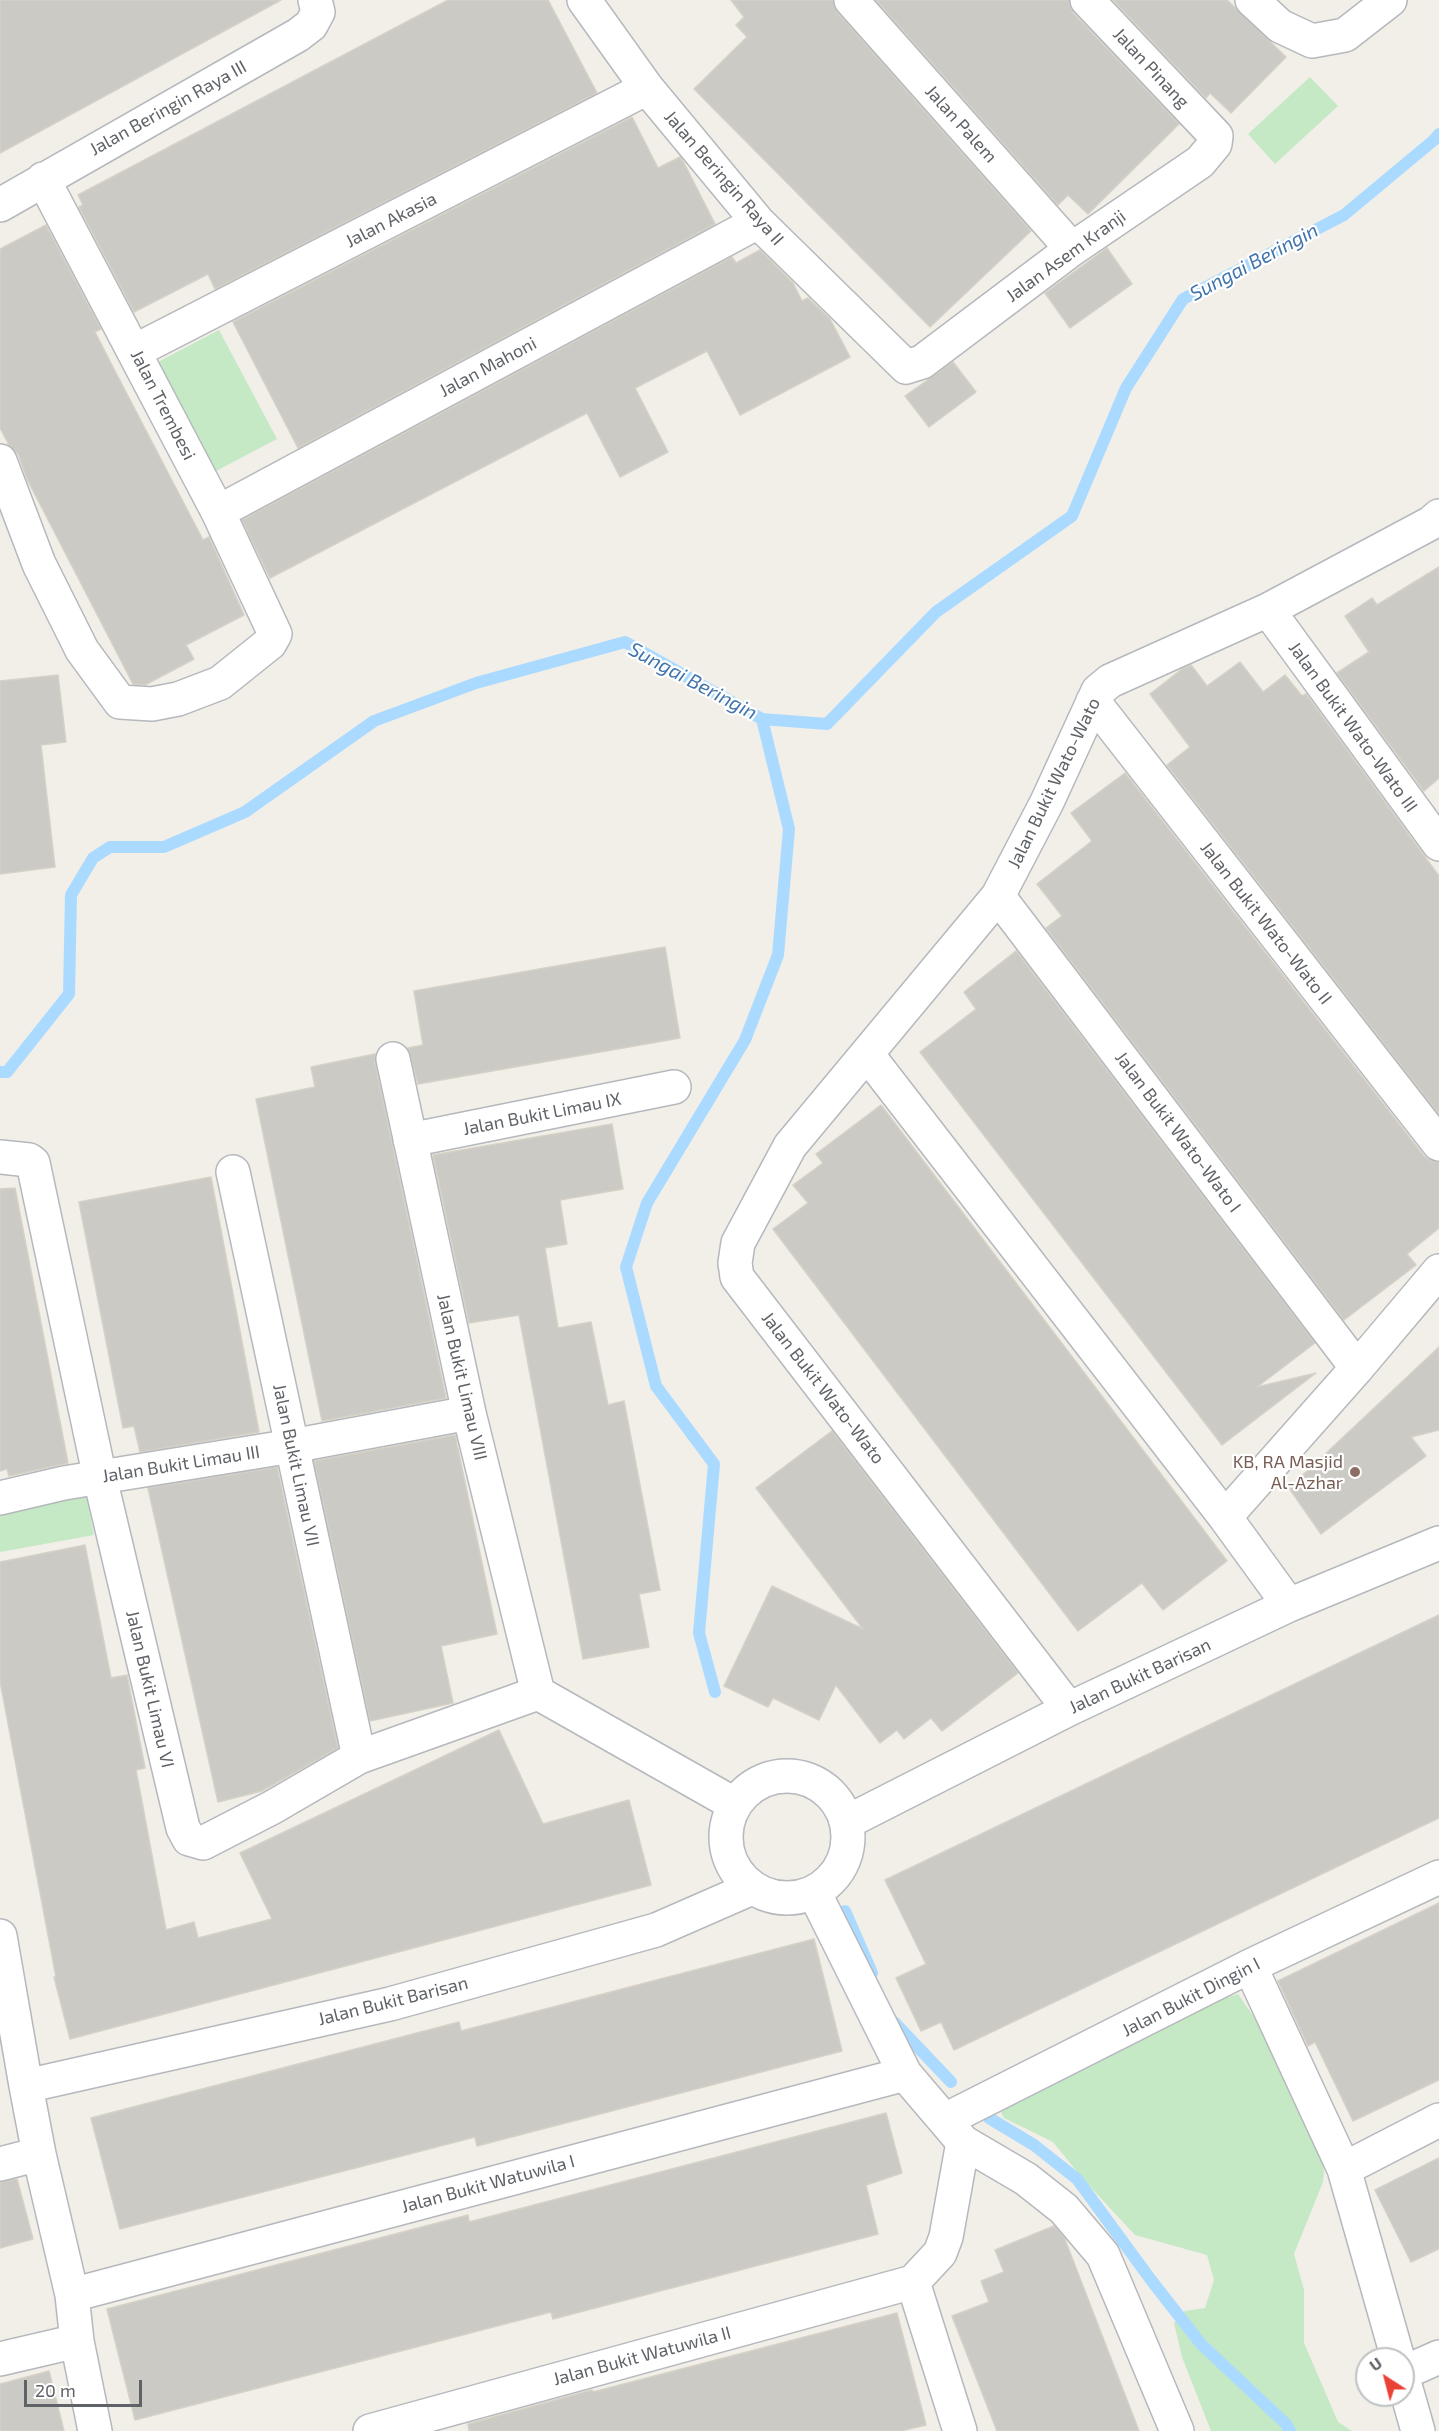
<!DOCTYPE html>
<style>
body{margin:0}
#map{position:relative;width:1439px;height:2431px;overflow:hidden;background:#f1efe8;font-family:"Exo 2",sans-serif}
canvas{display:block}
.north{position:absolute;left:1355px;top:2347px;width:60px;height:60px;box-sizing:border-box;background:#fff;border:2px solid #bfc1c3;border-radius:50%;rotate:324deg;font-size:16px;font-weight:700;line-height:24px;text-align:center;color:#5f6368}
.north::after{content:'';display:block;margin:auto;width:21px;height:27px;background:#ea4335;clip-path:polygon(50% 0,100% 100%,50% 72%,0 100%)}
.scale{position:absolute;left:24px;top:2380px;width:118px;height:27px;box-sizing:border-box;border:3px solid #5f6368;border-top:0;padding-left:8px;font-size:18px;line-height:21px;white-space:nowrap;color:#5f6368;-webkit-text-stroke:4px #fff;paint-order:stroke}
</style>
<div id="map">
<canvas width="1439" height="2431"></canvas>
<div class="north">U</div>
<div class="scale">20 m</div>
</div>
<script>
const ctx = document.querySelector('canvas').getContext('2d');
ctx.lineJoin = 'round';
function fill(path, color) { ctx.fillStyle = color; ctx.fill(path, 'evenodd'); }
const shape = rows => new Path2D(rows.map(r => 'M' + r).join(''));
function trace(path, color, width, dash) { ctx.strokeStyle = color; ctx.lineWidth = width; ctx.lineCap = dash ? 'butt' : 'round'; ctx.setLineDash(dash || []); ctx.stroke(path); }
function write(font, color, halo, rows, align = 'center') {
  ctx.font = font + ' "Exo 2",sans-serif'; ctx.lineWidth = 4.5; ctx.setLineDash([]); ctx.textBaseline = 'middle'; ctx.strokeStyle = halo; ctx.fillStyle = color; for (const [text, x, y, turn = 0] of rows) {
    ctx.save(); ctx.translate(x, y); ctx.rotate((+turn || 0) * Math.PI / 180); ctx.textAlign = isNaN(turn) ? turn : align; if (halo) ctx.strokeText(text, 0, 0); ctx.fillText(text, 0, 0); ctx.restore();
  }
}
fill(shape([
 [1310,77,1338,106,1275,164,1248,134],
 [219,330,277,439,216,471,158,362],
 [86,1495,94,1535,0,1552,0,1511],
 [1238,1994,1258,2023,1308,2131,1320,2147,1324,2172,1323,2182,1294,2254,1304,2290,1304,2343,1338,2422,1352,2431,1211,2431,1182,2357,1174,2323,1185,2311,1205,2308,1214,2280,1207,2255,1135,2235,1084,2180,1053,2142,1004,2118,1001,2112,1050,2078,1175,2014]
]), '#c5e8c5');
trace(shape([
 [0,1072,7,1072,69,994,71,895,93,858,110,847,164,847,245,812,374,721,476,683,625,642,762,719,827,724,936,612,1072,516,1126,388,1183,299,1344,215,1434,140,1439,134],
 [715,1692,699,1633,714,1464,656,1386,626,1267,647,1203,745,1040,778,955,789,829,762,719],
 [845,1911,872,1973],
 [894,2022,951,2082],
 [989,2118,1034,2145,1077,2179,1151,2280,1201,2344,1286,2424,1290,2431]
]), '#aadaff', 12);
const building = shape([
 [0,0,281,0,0,153,0,0],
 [448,0,548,0,597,93,215,289,208,274,134,312,79,207,83,205,78,195,448,0],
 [731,0,833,0,837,12,1031,231,930,327,694,89,747,37,736,25,744,17,731,0],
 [876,0,1069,0,1073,13,1179,124,1088,214,1068,195,1058,205,876,0],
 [1113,0,1227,0,1286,57,1231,113,1210,93,1206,98,1113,0],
 [632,117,658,168,680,157,684,163,715,224,298,448,233,322,632,117],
 [46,225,101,329,95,332,115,371,203,540,209,537,244,615,186,645,194,659,145,685,133,684,27,479,18,454,9,445,0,428,0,249,46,225],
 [1107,248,1132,284,1070,328,1045,293,1107,248],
 [760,250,793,283,802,301,808,298,830,319,850,357,740,415,707,351,635,388,668,452,620,477,587,413,270,578,242,520,732,257,736,263,760,250],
 [953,362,976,392,929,427,905,396,953,362],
 [1439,567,1439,778,1424,791,1337,673,1369,652,1345,616,1372,598,1377,605,1439,567],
 [1240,662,1263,692,1285,675,1302,696,1306,694,1439,876,1439,1114,1167,765,1190,747,1150,694,1182,669,1191,665,1207,686,1240,662],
 [58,675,66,742,41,745,55,867,0,874,0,681,58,675],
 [1125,773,1424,1156,1431,1161,1439,1162,1439,1228,1407,1254,1416,1265,1344,1320,1046,928,1062,916,1037,884,1092,841,1071,813,1125,773],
 [665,947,680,1038,418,1084,408,1048,423,1045,414,991,665,947],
 [1016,951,1315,1343,1257,1387,1316,1373,1222,1445,920,1052,976,1009,964,992,1016,951],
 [375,1054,375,1063,446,1398,322,1421,256,1099,315,1087,311,1067,375,1054],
 [881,1105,1227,1561,1163,1610,1142,1583,1078,1631,773,1229,808,1203,793,1185,823,1163,816,1154,881,1105],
 [612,1124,623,1189,560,1200,567,1244,545,1248,558,1328,591,1322,608,1405,624,1401,660,1590,639,1594,649,1647,583,1659,519,1315,469,1323,433,1155,612,1124],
 [211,1177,259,1432,140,1452,134,1426,123,1428,79,1202,211,1177],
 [15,1188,68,1463,9,1476,7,1469,0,1471,0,1189,15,1188],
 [1439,1347,1439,1430,1411,1437,1426,1456,1321,1534,1289,1488,1439,1347],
 [832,1431,1018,1673,942,1731,931,1718,904,1739,897,1730,880,1743,836,1685,819,1720,773,1698,768,1707,724,1686,772,1586,863,1629,756,1488,832,1431],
 [455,1435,497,1634,441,1646,453,1703,370,1721,314,1461,455,1435],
 [277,1467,338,1748,262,1791,218,1802,148,1488,277,1467],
 [85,1545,111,1678,127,1675,145,1768,136,1770,166,1930,194,1922,198,1938,272,1919,240,1853,499,1730,543,1824,629,1800,651,1885,70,2039,54,1977,56,1977,0,1681,0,1562,85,1545],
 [1439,1615,1439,1818,954,2050,941,2022,921,2031,896,1978,926,1964,885,1880,1439,1615],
 [1439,1903,1439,2080,1353,2121,1315,2042,1308,2046,1278,1981,1439,1903],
 [814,1939,842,2051,477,2146,475,2137,120,2229,91,2118,459,2022,461,2031,814,1939],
 [886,2113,902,2173,866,2185,878,2234,553,2319,551,2312,135,2420,107,2309,468,2215,469,2222,886,2113],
 [1439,2158,1439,2249,1411,2262,1375,2190,1439,2158],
 [17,2179,33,2239,0,2248,0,2182,17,2179],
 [1054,2226,1064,2237,1139,2431,997,2431,952,2316,989,2302,981,2281,1004,2272,995,2250,1054,2226],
 [897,2313,926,2425,901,2431,469,2431,468,2424,592,2390,593,2392,897,2313],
 [49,2371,64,2431,0,2431,0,2384,49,2371]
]);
fill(building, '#cccac5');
trace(building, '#d6d1c6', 1.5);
const minor = shape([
 [584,0,647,88,758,222,906,367,922,362,1072,249,1200,162,1215,144,1216,136,1087,0],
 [851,0,1072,249],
 [1252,0,1280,26,1312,41,1345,35,1390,0],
 [0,205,298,35,311,25,318,12,315,0],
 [135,351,647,88],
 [0,461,39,564,82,650,120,702,152,704,178,699,220,683,270,643,275,634,218,512,43,179],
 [218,512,758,222],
 [1268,610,1439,844],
 [1093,701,1439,1144],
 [998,896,1357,1368],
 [867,1054,1225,1517,1289,1605],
 [393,1059,469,1413,538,1693],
 [410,1140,674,1087],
 [0,1157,29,1160,33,1163,100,1478,183,1828,189,1839,203,1843,273,1807,359,1757,538,1693],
 [233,1172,359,1757],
 [0,1498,64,1483,292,1446,469,1413],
 [1225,1517,1357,1368,1439,1271],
 [538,1693,734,1804],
 [1069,1709,737,1277,735,1263,738,1243,790,1146,998,896,1047,802,1098,691,1110,681,1268,610,1431,523,1439,516],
 '726 1837a61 61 0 1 1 122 0a61 61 0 1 1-122 0Z',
 [847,1822,1069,1709,1289,1605,1439,1543],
 [814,1892,905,2074,963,2142,1026,2179,1064,2209,1103,2255,1177,2431],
 [0,1936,26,2086,39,2154,72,2295,77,2341,95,2431],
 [1250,1966,1344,2169,1398,2359],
 [26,2086,390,2004,656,1930,752,1888],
 [945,2120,1250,1966,1439,1877],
 [0,2164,39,2154],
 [1344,2169,1439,2120],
 [72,2295,905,2074],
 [0,2359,77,2341],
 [1403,2373,1439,2357],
 [1403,2378,1418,2431],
 [370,2431,913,2282],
 [960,2431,913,2282,940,2253,946,2237,963,2142]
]);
trace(minor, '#b5b8bc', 36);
trace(minor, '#fff', 33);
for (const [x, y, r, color] of [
 [1355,1472,6,"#8d6e63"]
]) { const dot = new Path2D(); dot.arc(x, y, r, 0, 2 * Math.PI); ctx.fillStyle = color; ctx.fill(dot); trace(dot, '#fff', 2); }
write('18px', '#5f6368', '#fff', [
 ["Jalan Pinang",1151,68,47],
 ["Jalan Beringin Raya III",168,108,-29],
 ["Jalan Palem",961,124,48],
 ["Jalan Beringin Raya II",724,178,49],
 ["Jalan Akasia",391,220,-27],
 ["Jalan Asem Kranji",1066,256,-36],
 ["Jalan Mahoni",488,367,-28],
 ["Jalan Trembesi",163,405,63],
 ["Jalan Bukit Wato-Wato III",1353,727,54],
 ["Jalan Bukit Wato-Wato",1054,783,-64],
 ["Jalan Bukit Wato-Wato II",1266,923,52],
 ["Jalan Bukit Limau IX",542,1114,-11],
 ["Jalan Bukit Wato-Wato I",1178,1132,53],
 ["Jalan Bukit Limau VIII",462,1377,77],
 ["Jalan Bukit Wato-Wato",823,1388,52],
 ["Jalan Bukit Limau III",181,1464,-9],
 ["Jalan Bukit Limau VII",296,1465,78],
 ["Jalan Bukit Barisan",1140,1676,-25],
 ["Jalan Bukit Limau VI",150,1689,77],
 ["Jalan Bukit Dingin I",1191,1997,-27],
 ["Jalan Bukit Barisan",393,2001,-14],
 ["Jalan Bukit Watuwila I",488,2184,-15],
 ["Jalan Bukit Watuwila II",642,2356,-15]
]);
write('18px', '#785e54', '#fff', [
 ["KB, RA Masjid",1343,1462],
 ["Al-Azhar",1343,1483]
], 'right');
write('italic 20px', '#4174aa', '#fff', [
 ["Sungai Beringin",1254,262,-28],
 ["Sungai Beringin",693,681,28]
]);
</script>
